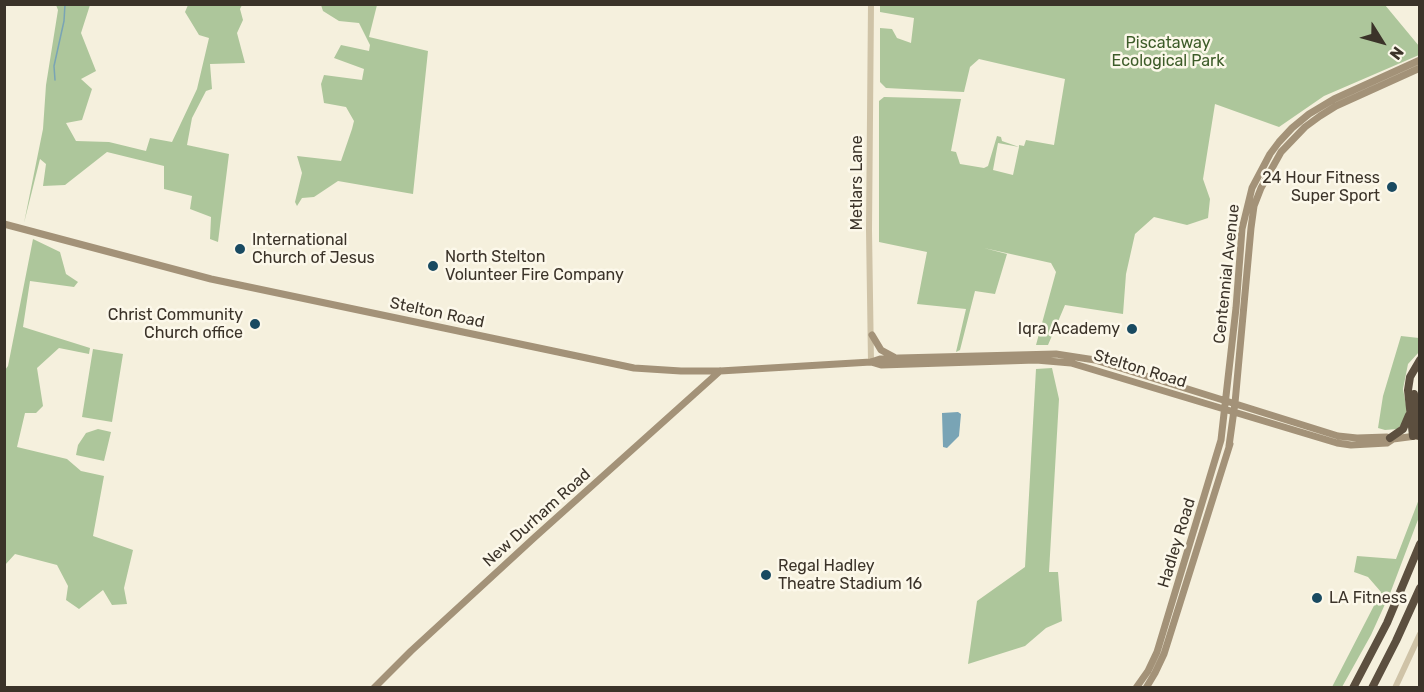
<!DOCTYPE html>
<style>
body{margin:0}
#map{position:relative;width:1424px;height:692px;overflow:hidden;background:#f5f0dd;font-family:Rubik,sans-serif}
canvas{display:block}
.frame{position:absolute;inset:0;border:6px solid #3b3329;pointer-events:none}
.north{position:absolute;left:1352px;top:12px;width:60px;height:60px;-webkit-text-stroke:4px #fcf8ea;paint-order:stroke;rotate:127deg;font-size:16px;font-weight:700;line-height:24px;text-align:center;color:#3b3329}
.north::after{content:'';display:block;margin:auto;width:21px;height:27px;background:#3b3329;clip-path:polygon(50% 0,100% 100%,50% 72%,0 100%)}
</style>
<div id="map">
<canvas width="1424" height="692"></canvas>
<div class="frame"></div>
<div class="north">N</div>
</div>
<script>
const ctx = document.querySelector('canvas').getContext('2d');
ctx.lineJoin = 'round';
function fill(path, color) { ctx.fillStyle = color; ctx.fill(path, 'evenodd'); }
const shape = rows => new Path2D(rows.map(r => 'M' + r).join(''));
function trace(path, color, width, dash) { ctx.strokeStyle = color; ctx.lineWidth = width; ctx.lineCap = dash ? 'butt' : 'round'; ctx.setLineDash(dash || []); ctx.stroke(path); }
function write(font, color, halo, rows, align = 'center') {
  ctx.font = font + ' Rubik,sans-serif'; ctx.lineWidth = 5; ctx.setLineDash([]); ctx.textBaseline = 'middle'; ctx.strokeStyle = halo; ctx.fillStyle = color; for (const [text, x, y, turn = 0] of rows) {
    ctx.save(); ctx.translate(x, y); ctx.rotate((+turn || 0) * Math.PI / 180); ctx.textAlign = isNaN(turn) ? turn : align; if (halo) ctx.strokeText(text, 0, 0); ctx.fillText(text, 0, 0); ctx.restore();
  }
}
fill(shape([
 [56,5,90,5,81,33,96,71,81,79,92,89,82,120,66,123,76,141,109,142,146,151,150,138,172,142,197,89,209,38,199,35,185,12,188,5,242,5,240,9,243,20,237,33,245,63,210,64,212,89,206,91,192,118,187,145,229,154,218,242,210,239,211,217,190,209,192,196,164,189,164,166,107,152,65,185,43,186,46,164,40,159,24,223,43,129,46,85,58,10],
 [321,5,377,5,369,37,428,51,413,194,338,181,314,197,302,198,297,206,295,202,302,173,297,156,341,161,352,129,354,121,346,107,324,103,321,84,324,75,362,80,364,69,334,58,341,45,369,51,370,45,359,23,339,21,323,11],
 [880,5,1385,5,1419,46,1419,55,1324,96,1279,127,1215,104,1203,179,1210,199,1208,218,1187,225,1154,217,1135,234,1126,274,1123,314,1065,305,1048,345,1036,345,1056,272,1051,263,984,248,1007,254,995,294,975,291,960,350,956,352,966,309,917,304,927,252,879,242,879,101,884,97,961,99,951,151,956,152,960,164,984,168,988,166,997,136,1001,137,1002,141,1019,147,1019,145,1024,146,1026,140,1054,145,1065,79,979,59,970,67,964,92,886,88,880,82,880,28,892,29,897,38,911,43,914,18,880,12],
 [998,143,1019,147,1013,175,993,170],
 [33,239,60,252,66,274,78,282,74,287,30,281,23,327,90,348,89,354,59,348,37,368,43,406,36,413,25,413,17,447,67,459,81,471,104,476,93,536,133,550,124,588,127,604,112,605,103,590,79,609,66,600,68,586,57,565,15,554,5,565,5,370,8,366],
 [1401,336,1419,338,1419,352,1408,364,1403,389,1407,410,1404,422,1397,429,1385,430,1378,428,1383,396],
 [93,349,123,354,112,422,82,417],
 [1052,368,1059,399,1049,572,1058,572,1062,621,1046,628,1025,646,968,664,977,601,1025,567,1036,369],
 [98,429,111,432,104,461,76,455,78,445,86,433],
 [1419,499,1419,517,1391,591,1371,635,1342,687,1332,687,1381,592,1368,577,1354,572,1357,556,1396,559]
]), '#adc69b');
fill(shape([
 [958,412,961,414,959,436,947,448,943,447,942,413]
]), '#79a4b5');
trace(shape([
 [55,80,54,66,64,21,65,4]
]), '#79a4b5', 1.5);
trace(shape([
 [871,362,869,230,871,4],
 [1395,688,1420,634]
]), '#cfc3a7', 6);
trace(shape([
 [4,224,211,279,634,368,681,371,720,371,871,362,880,359,899,358,1056,354,1095,360,1338,436,1357,438,1387,437,1393,439],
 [872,335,881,350,894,357],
 [871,362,881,365,1036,360,1071,363,1337,443,1351,445,1387,443,1393,439,1416,436],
 [1229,446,1235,403,1251,228,1254,206,1261,188,1281,152,1305,127,1320,116,1336,106,1420,68],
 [374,688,411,651,535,537,720,371],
 [1136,688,1148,671,1157,652,1221,440,1236,308,1242,229,1252,188,1270,154,1279,142,1292,128,1309,114,1334,99,1420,60],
 [1146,688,1155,673,1164,654,1230,444]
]), '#a39278', 7);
trace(shape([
 [1414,394,1419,436],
 [1413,436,1408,390,1410,377,1420,360],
 [1390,438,1403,429,1409,415],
 [1353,688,1387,623,1420,544],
 [1372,688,1396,641,1420,588]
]), '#5c4f3f', 8);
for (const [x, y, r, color] of [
 [1392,187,6,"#194a61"],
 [240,249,6,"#194a61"],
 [433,266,6,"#194a61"],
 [255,324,6,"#194a61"],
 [1132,329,6,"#194a61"],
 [766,575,6,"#194a61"],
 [1317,598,6,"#194a61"]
]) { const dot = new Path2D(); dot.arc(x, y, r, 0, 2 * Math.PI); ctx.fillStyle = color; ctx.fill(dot); trace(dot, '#fcf8ea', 2); }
write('16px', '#3d5c29', '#fcf8ea', [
 ["Piscataway",1168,43],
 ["Ecological Park",1168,61]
]);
write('16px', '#3b3329', '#fcf8ea', [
 ["24 Hour Fitness",1380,178,"right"],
 ["Super Sport",1380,196,"right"],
 ["International",252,240],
 ["Church of Jesus",252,258],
 ["North Stelton",445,257],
 ["Volunteer Fire Company",445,275],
 ["Christ Community",243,315,"right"],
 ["Church office",243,333,"right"],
 ["Iqra Academy",1120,329,"right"],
 ["Regal Hadley",778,566],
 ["Theatre Stadium 16",778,584],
 ["LA Fitness",1329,598]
], 'left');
write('16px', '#3b3329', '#fcf8ea', [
 ["Metlars Lane",857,183,-90],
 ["Centennial Avenue",1227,274,-84],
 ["Stelton Road",437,313,12],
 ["Stelton Road",1140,369,17],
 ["New Durham Road",537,518,-42],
 ["Hadley Road",1177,543,-73]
]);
</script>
